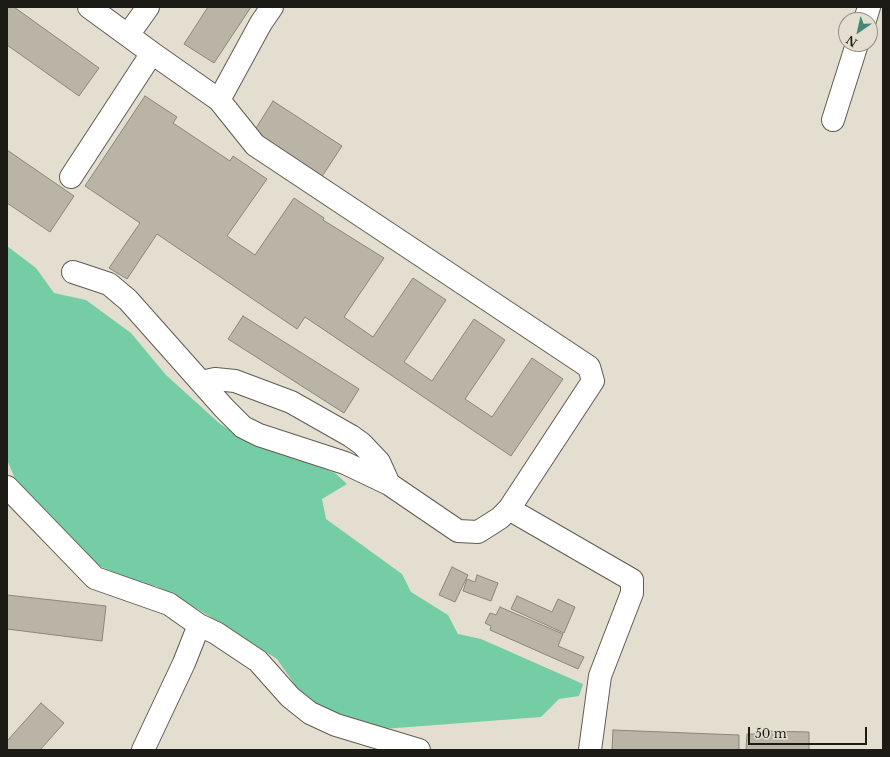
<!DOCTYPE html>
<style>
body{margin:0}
#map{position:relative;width:890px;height:757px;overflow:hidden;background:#e3ded0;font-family:"Libre Baskerville",serif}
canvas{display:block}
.frame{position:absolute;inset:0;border:8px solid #1c1b16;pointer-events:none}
.north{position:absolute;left:838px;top:12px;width:40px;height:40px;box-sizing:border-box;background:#e3ded0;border:1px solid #939086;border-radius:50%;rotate:214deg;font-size:11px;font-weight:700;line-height:16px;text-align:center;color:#1c1b16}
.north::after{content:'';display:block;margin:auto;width:14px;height:18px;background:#448779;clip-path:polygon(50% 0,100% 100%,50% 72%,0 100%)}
.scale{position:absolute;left:748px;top:727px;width:119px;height:18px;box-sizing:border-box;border:2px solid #1c1b16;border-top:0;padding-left:5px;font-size:12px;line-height:14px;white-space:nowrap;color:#1c1b16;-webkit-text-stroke:3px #e3ded0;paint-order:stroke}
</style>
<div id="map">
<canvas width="890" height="757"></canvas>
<div class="frame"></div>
<div class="north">N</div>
<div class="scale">50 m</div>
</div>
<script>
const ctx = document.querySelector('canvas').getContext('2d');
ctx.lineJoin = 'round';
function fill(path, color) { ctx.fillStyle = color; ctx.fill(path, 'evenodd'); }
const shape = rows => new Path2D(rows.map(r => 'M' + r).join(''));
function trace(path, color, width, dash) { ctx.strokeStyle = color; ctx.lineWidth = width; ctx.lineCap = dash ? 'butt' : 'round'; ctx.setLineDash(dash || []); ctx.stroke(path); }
fill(shape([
 [7,246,36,268,54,293,86,300,131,333,166,375,219,423,240,437,335,473,347,484,322,499,326,519,402,574,411,592,448,615,458,634,481,639,583,684,579,696,559,699,541,717,383,729,329,712,302,695,277,659,201,611,156,586,128,582,111,571,92,563,17,483,7,460]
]), '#75cda5');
const building = shape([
 [7,7,14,7,99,68,79,96,7,45,7,7],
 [208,7,251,7,214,63,184,44,208,7],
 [145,96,177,117,173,123,230,161,233,156,267,179,227,236,255,255,294,198,324,218,323,220,384,258,344,317,373,337,413,278,446,300,404,362,432,381,474,319,505,340,465,399,492,417,532,358,563,379,511,456,305,317,297,329,157,234,127,279,109,268,140,223,85,186,145,96],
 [273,101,342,146,321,178,253,133,273,101],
 [7,150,74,196,50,232,7,203,7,150],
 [243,316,359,389,344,413,228,339,243,316],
 [452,567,468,575,455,602,439,595,452,567],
 [477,575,498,583,491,601,463,591,467,579,475,582,477,575],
 [7,595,106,606,102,641,7,629,7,595],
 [517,596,552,612,558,599,575,607,564,633,511,609,517,596],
 [500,607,563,634,558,646,584,657,578,669,490,630,491,626,485,623,490,613,496,615,500,607],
 [41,703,64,723,40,750,7,750,7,741,41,703],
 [613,730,739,735,739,750,612,750,613,730],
 [764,731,809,732,809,750,746,750,747,734,761,734,764,731]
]);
fill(building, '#b9b4a6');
trace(building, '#8a8679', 1);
const minor = shape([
 [865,20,869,7],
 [128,35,148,7],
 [219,100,261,23,272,7],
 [833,120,857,44],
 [71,177,152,53,89,7],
 [73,272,109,284,128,300,224,408,243,427,259,435,345,463,389,484,458,531,478,532,500,518,509,509,593,381,589,367,255,145,219,100,152,53],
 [202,382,215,379,235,381,291,402,351,436,362,444,379,462,389,484],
 [7,487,95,578,169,604,199,625,184,663,143,750],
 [509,509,632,580,632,593,600,676,590,750],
 [199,625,216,633,258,661,290,697,310,713,336,725,419,750]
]);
trace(minor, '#605c50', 24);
trace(minor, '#fff', 22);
</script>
